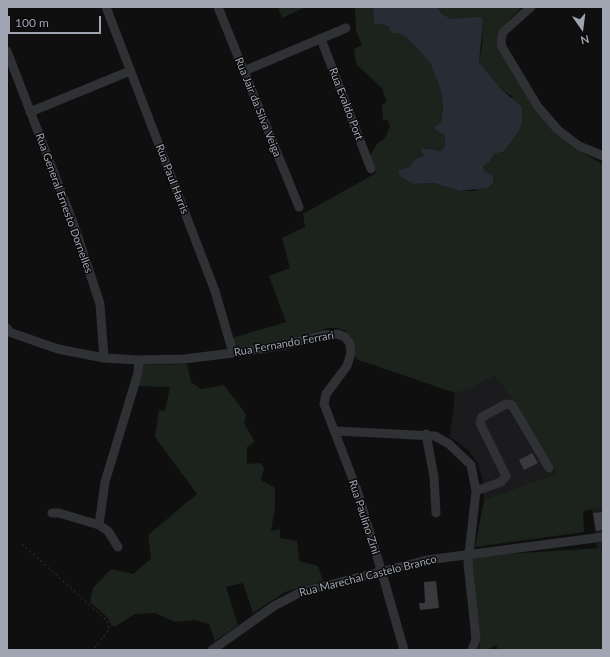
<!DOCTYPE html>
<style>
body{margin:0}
#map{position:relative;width:610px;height:657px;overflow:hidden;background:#0f0f10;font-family:Lato,sans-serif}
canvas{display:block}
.frame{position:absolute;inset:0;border:8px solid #a0a5b1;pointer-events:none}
.north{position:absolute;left:562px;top:8px;width:40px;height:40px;-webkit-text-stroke:3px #0a0a0b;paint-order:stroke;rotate:166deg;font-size:11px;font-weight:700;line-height:16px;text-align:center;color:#a0a5b1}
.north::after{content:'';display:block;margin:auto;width:14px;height:18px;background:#a0a5b1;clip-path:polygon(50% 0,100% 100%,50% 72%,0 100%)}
.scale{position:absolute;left:8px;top:16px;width:93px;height:18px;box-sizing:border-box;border:2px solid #a0a5b1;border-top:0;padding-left:5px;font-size:12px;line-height:14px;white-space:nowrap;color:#a0a5b1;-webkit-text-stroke:3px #0a0a0b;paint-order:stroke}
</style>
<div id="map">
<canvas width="610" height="657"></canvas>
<div class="frame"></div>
<div class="north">N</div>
<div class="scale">100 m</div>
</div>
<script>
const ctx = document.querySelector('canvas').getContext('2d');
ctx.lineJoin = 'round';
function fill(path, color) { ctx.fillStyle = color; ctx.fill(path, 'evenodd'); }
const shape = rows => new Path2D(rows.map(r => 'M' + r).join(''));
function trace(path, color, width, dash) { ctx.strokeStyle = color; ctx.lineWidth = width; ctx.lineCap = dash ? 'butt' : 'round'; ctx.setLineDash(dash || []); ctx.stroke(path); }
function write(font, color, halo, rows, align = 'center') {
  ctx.font = font + ' Lato,sans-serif'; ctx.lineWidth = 3; ctx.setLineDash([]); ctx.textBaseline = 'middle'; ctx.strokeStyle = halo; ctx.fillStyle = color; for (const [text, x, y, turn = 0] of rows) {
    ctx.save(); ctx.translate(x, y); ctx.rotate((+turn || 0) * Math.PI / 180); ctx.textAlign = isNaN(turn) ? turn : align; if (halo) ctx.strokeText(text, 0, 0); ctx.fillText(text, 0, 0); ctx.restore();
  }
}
fill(shape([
 [495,376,523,414,557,473,484,500,484,484,477,462,468,450,450,437,455,393,469,389],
 [603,507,603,565,601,548,597,549,592,509]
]), '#1b1b1d');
fill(shape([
 [278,7,306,7,282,18],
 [355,7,373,7,374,24,383,24,406,37,415,46,430,63,441,91,443,108,441,122,433,128,445,136,445,146,441,151,422,148,424,156,415,159,409,167,399,170,413,184,434,183,460,191,476,191,485,172,483,166,485,163,490,161,494,154,503,152,518,133,512,96,502,90,479,62,482,46,483,21,452,19,442,14,437,7,522,7,499,30,496,38,498,48,535,111,556,134,575,149,603,164,603,507,583,511,584,532,475,547,484,500,557,473,522,413,495,376,469,389,455,393,356,359,354,343,346,331,338,328,328,328,301,337,235,350,232,338,286,322,269,276,290,268,282,238,305,227,303,214,376,173,370,155,377,144,385,138,390,126,387,119,383,121,382,105,387,102,382,88,356,64,354,49,362,45,356,31],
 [187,364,191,382,201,389,224,385,246,414,244,423,255,442,247,447,247,464,261,463,264,469,261,480,275,488,275,507,271,531,280,529,280,538,297,541,299,561,318,566,323,581,285,592,253,613,243,583,226,587,238,625,215,641,209,624,195,620,175,622,155,613,135,614,116,626,112,626,107,617,90,602,93,588,111,569,133,574,151,559,148,535,197,494,155,437,159,410,165,411,170,387,137,386,142,365],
 [601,548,603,565,603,650,498,650,496,645,487,650,479,650,480,641,472,562,474,556]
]), '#1c231c');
fill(shape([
 [373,7,437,7,442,14,452,19,480,17,483,21,479,62,502,90,522,107,522,122,518,133,503,152,494,154,490,161,483,166,485,172,493,176,493,183,487,188,460,191,434,183,413,184,399,175,399,170,409,167,415,159,424,156,421,150,422,148,441,151,445,146,445,136,433,128,441,122,443,108,441,91,430,63,415,46,406,37,398,33,392,33,389,27,383,24,374,24]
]), '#262d34');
fill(shape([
 [532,453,538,463,524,470,519,460],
 [603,512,603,530,596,531,593,513],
 [436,581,439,608,420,610,419,603,425,603,424,582]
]), '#393a3d');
trace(shape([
 [22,544,105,619,109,625,108,631,93,650]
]), '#36383c', 1, [2, 3]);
trace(shape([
 [106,7,215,291,233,353],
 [218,7,299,207],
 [531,7,503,32,501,39,502,47,538,107,558,130,579,146,603,156],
 [321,39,371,169],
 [7,51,74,225,100,304,104,358],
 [244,71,346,28],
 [30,112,130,71],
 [7,328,9,332,58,349,104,358,139,360,184,359,233,353,285,345,323,335,338,334,345,337,350,344,351,353,347,366,326,394,324,404,357,490,382,573,404,650],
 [336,431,435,436,449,444,471,465,476,491,468,563,476,639,472,650],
 [426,434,434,477,436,513],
 [476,491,501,482,506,476,480,423,482,417,506,404,512,405,549,468],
 [52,513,59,513,99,525,105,482,138,373,139,360],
 [99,525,108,531,118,547],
 [212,650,274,606,301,592,427,560,603,537]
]), '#303135', 9);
write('11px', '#a0a5b1', '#0a0a0b', [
 ["Rua Evaldo Port",346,104,69],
 ["Rua Jair da Silva Veiga",258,107,68],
 ["Rua Paul Harris",172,179,69],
 ["Rua General Ernesto Dornelles",64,203,70],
 ["Rua Fernando Ferrari",284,344,-10],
 ["Rua Paulino Zini",364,517,72],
 ["Rua Marechal Castelo Branco",368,576,-14]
]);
</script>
